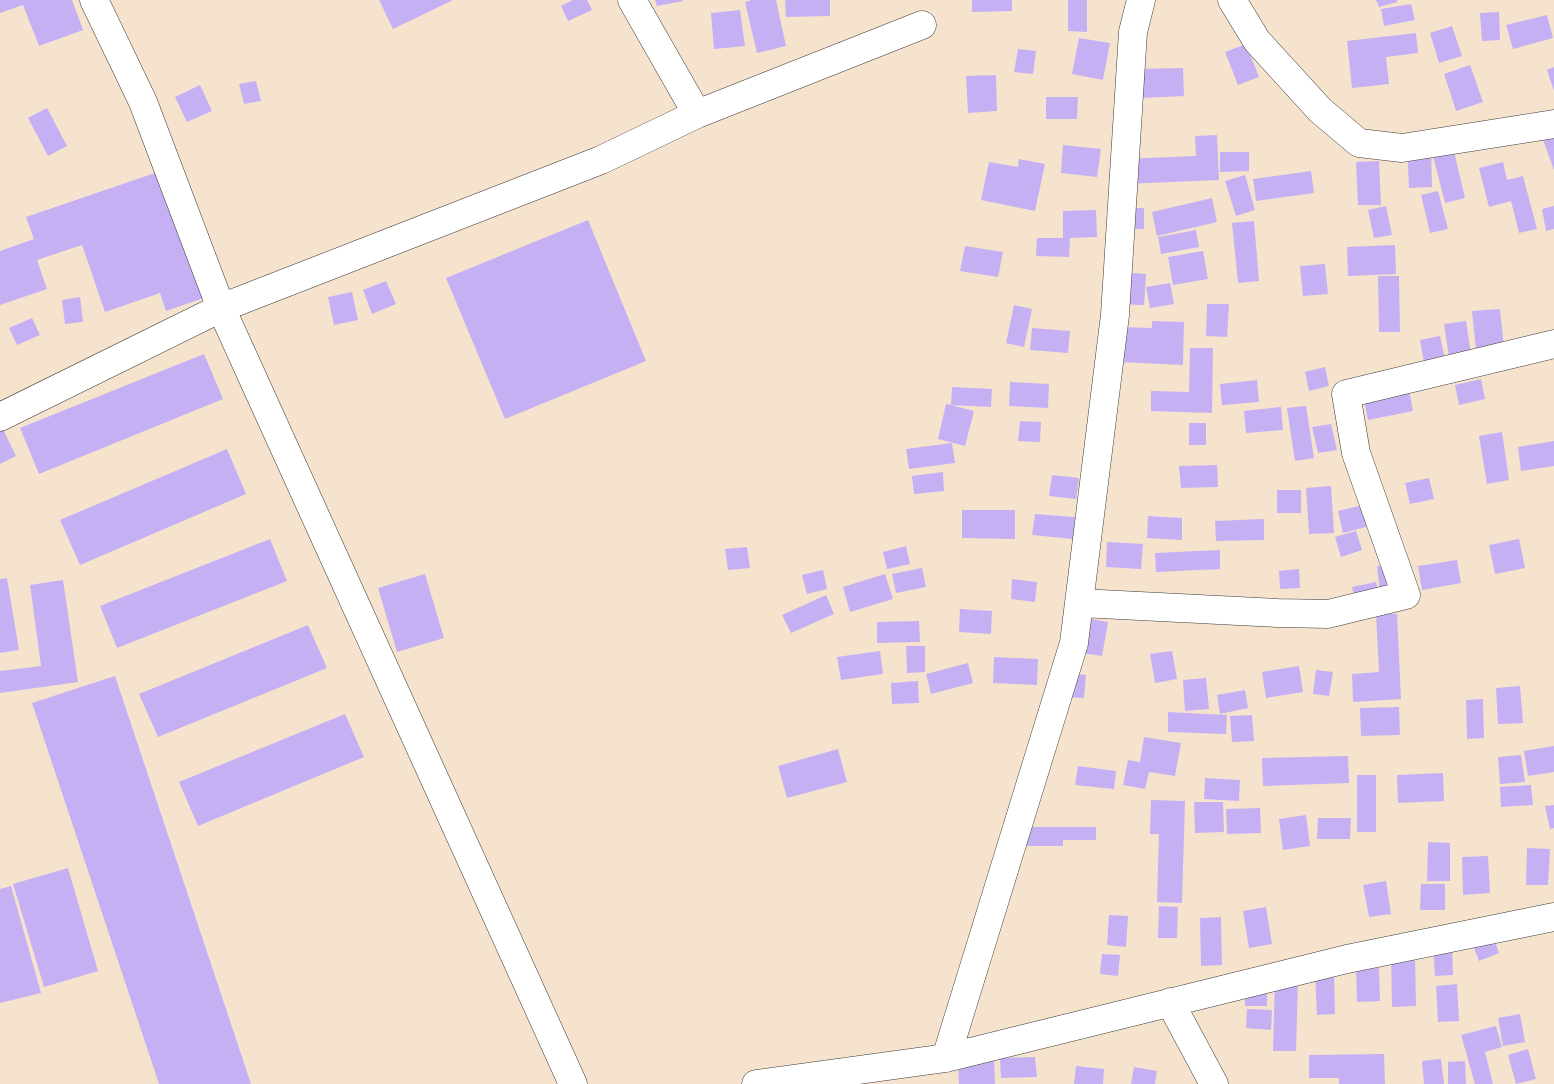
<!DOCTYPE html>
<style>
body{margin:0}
canvas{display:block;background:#f5e3ce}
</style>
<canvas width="1554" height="1084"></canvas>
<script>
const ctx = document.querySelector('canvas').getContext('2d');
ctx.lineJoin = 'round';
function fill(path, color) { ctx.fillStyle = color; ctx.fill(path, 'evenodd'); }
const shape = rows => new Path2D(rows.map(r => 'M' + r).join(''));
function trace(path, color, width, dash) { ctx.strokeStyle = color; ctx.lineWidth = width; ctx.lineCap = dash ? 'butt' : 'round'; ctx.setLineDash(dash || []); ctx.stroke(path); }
fill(shape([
 [0,0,72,0,83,30,39,46,23,5,0,13],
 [379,0,453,0,393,29],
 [573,0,587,0,592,10,568,21,561,6],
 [655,0,682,0,683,1,657,6],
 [751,0,776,0,786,46,757,53,745,2],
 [785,0,830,0,830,16,786,17],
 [972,0,1012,0,1012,11,972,12],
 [1068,0,1087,0,1087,32,1068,31],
 [1376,0,1397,0,1397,2,1379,7],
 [1411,4,1415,20,1384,26,1381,9],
 [740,10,745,46,714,49,711,13],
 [1499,12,1500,40,1482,41,1480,13],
 [1547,15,1553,38,1513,49,1506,25],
 [1452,26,1462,56,1439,63,1430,33],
 [1416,33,1418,53,1386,57,1389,84,1352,88,1347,41],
 [1079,38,1110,43,1103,80,1072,74],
 [1246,44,1259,77,1238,85,1225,52],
 [1018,49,1036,51,1033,74,1014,72],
 [1470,65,1483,102,1456,111,1444,74],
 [1554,67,1554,91,1547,70],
 [1183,68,1184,96,1141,98,1139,69],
 [996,75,997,111,968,113,966,76],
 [256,81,261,101,244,104,239,84],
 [200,85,212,111,187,122,175,97],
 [1046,97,1078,97,1077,119,1046,119],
 [47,108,67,146,48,156,28,118],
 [1554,129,1554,170,1541,134],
 [1217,135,1219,180,1125,184,1124,159,1196,156,1195,136],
 [1452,143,1465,198,1445,203,1431,148],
 [1063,145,1101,149,1097,177,1061,173],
 [1431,145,1432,187,1409,188,1407,146],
 [1220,152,1249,152,1249,171,1220,172],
 [1019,159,1045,164,1035,211,981,200,989,162,1018,167],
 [1379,161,1381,205,1358,205,1356,162],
 [1503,162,1507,180,1523,176,1537,229,1519,233,1511,201,1489,207,1479,168],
 [1311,171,1314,193,1256,201,1253,179],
 [158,172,207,297,166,311,160,293,105,312,82,245,37,260,47,289,0,305,0,251,34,239,26,217],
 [1245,175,1255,210,1236,216,1225,181],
 [1438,191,1448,229,1430,233,1421,195],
 [1212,198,1217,222,1157,236,1152,212],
 [1386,206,1392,235,1374,238,1368,210],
 [1554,206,1554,229,1546,231,1542,209],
 [1123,208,1144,208,1144,229,1122,229],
 [1096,210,1097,237,1070,238,1069,257,1036,256,1037,238,1063,238,1063,211],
 [588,220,646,361,505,419,446,278],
 [1254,221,1259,281,1238,283,1232,223],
 [1196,230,1199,247,1161,254,1158,237],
 [1395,245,1396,274,1348,276,1347,247],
 [965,246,1003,252,998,277,960,271],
 [1203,251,1208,279,1173,285,1168,257],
 [1325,264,1328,294,1303,296,1300,266],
 [1119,272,1146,274,1144,305,1117,304],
 [1378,276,1399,276,1400,332,1379,332],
 [386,281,396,304,372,314,363,290],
 [1170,283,1174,304,1150,308,1146,287],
 [352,292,358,320,334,325,328,297],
 [80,297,83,322,65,324,62,300],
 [1207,304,1229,304,1227,337,1206,336],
 [1014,305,1032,309,1024,347,1006,343],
 [1500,309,1504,348,1476,350,1472,311],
 [32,318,40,335,17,345,9,328],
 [1152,321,1184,322,1183,365,1119,362,1120,327,1152,328],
 [1466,321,1472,361,1450,364,1444,324],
 [1032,328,1070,331,1068,353,1030,350],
 [1440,336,1445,359,1424,362,1420,340],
 [1190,348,1213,348,1212,413,1151,411,1151,391,1189,392],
 [204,354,223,399,39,474,20,428],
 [1325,367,1329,386,1309,391,1305,372],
 [1481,379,1485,399,1459,405,1455,385],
 [1257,380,1259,402,1222,405,1220,384],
 [1010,382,1049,384,1048,408,1009,406],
 [952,387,992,389,991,407,951,405,974,411,965,446,938,439,946,404,951,405],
 [1409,390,1413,411,1368,420,1364,399],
 [1306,406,1314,458,1295,461,1287,408],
 [1281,407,1283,430,1246,433,1244,411],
 [1020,421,1041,422,1040,442,1018,441],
 [1189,423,1206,423,1206,445,1189,445],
 [1331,424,1337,450,1318,453,1312,427],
 [1,425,16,456,0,464,0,426],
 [1502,432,1509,480,1487,484,1479,436],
 [1554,441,1554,466,1521,471,1518,447],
 [952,443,955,463,909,469,906,449],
 [227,449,246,494,80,565,60,520],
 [1217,465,1218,487,1181,488,1179,466],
 [943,472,944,491,914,494,912,476],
 [1052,475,1079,478,1076,499,1049,496],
 [1429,478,1434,499,1410,504,1405,483],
 [1331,486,1334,533,1309,534,1306,488],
 [1277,490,1301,490,1301,513,1277,513],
 [1375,502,1381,523,1343,533,1338,511],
 [962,510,1015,510,1015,539,962,538],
 [1035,514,1075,517,1073,539,1032,535],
 [1148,516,1182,518,1182,540,1147,538],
 [1264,519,1264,540,1216,541,1215,521],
 [1356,531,1362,550,1341,557,1335,537],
 [270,539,287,581,117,648,100,606],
 [1519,539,1525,568,1495,574,1489,545],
 [1107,542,1143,544,1141,569,1106,567],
 [906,546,910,564,887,569,883,552],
 [747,547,750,568,728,570,725,549],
 [1220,550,1220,569,1156,572,1155,553],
 [1457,560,1461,583,1422,590,1418,566],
 [1394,564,1396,591,1380,593,1377,566],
 [922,568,926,587,896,593,892,574],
 [1299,569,1300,588,1280,589,1279,571],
 [823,570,827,589,807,594,802,575],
 [425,574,444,638,397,652,378,588],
 [885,574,893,599,850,612,843,587],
 [7,578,19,650,0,653,0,579],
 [1012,579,1037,582,1035,602,1011,599],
 [63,580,78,682,0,693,0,671,41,666,30,585],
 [1376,582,1380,599,1356,605,1352,587],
 [826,595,834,614,791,633,782,615],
 [960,609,992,611,991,634,959,632],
 [1376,614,1397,614,1401,699,1353,702,1352,674,1379,672],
 [1085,618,1108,622,1102,656,1080,653],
 [919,621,920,642,877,643,877,622],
 [308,625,327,668,158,737,139,694],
 [906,646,925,646,925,672,907,673],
 [880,651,883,674,841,680,837,657],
 [1172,651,1177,679,1155,683,1150,654],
 [994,657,1038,659,1037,685,993,683],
 [968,663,973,683,931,694,926,674],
 [1299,666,1303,692,1266,698,1262,672],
 [1316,670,1333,672,1329,696,1313,694],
 [1065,673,1086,675,1084,698,1063,697],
 [115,676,251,1084,159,1084,32,703],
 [1206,678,1209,709,1185,711,1183,680],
 [918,681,919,703,892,704,891,683],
 [1520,686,1523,723,1498,724,1496,688],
 [1245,690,1248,708,1220,714,1217,695],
 [1483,699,1484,738,1467,739,1466,700],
 [1399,707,1400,735,1361,736,1360,708],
 [1168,712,1227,715,1226,734,1168,732],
 [345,714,364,757,198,826,179,782],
 [1252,715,1254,741,1232,742,1230,716],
 [1144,737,1181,743,1175,776,1149,772,1145,789,1123,785,1128,760,1140,762],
 [1554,746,1554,772,1528,776,1524,751],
 [838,749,847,782,787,798,778,766],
 [1521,755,1525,782,1500,784,1498,757],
 [1348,756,1349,783,1263,786,1262,758],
 [1078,766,1116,771,1114,789,1075,785],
 [1443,773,1444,801,1398,803,1397,775],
 [1357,775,1376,775,1376,832,1357,832],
 [1205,778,1240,780,1239,801,1204,799],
 [1531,785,1533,805,1501,807,1500,787],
 [1151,800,1185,801,1182,903,1157,902,1159,834,1150,834],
 [1194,802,1223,802,1224,832,1195,833],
 [1554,805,1554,828,1550,829,1545,806],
 [1260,808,1261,833,1227,834,1226,809],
 [1306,815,1310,846,1283,850,1279,819],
 [1318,818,1351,818,1350,839,1317,839],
 [1012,827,1096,827,1096,840,1063,840,1063,846,1012,846],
 [1428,842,1450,843,1450,881,1427,881],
 [1527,848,1550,849,1548,885,1526,885],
 [1488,856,1490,893,1463,895,1462,857],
 [68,868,98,971,44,987,13,884],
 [1386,881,1391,914,1369,917,1363,885],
 [1421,884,1445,884,1445,910,1420,910],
 [11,886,41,993,0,1003,0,889],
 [1159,906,1178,907,1177,938,1158,938],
 [1266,907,1272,944,1249,948,1243,911],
 [1109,915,1128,916,1126,947,1107,945],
 [1221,917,1222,965,1201,966,1200,918],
 [1491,930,1499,953,1479,961,1470,938],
 [1452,946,1453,975,1435,976,1433,947],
 [1102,954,1120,955,1118,976,1100,974],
 [1391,954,1415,954,1416,1006,1392,1007],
 [1379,968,1380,1001,1357,1002,1356,969],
 [1315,974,1334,974,1335,1014,1317,1015],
 [1275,978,1298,979,1296,1051,1273,1051],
 [1457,984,1459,1021,1438,1022,1436,986],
 [1245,987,1267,987,1267,1006,1245,1006],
 [1247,1009,1272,1010,1271,1030,1246,1028],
 [1520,1014,1525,1042,1503,1046,1498,1018],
 [1496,1026,1502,1047,1485,1052,1493,1084,1475,1084,1461,1035],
 [1528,1049,1536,1079,1516,1084,1508,1055],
 [1384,1054,1385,1084,1339,1084,1339,1078,1309,1078,1309,1055],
 [1035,1057,1037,1077,1001,1078,1000,1058],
 [994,1059,995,1084,959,1084,958,1061],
 [1441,1059,1444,1084,1424,1084,1422,1061],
 [1465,1061,1466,1084,1448,1084,1448,1062],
 [1076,1066,1104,1069,1103,1084,1074,1084],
 [1134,1067,1157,1071,1155,1084,1131,1084]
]), '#c6b0f4');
const street = shape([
 [94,0,143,102,221,308,573,1084],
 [632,0,697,114],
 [1232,0,1257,41,1320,110,1359,143,1402,148,1554,124],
 [0,417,221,308,601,160,697,114,922,25],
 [1080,603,1278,613,1328,614,1406,595,1356,453,1346,394,1554,344],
 [1170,1002,1214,1084],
 [946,1058,1074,643,1115,315,1133,32,1141,0],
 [756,1084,946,1058,1347,959,1554,917]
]);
trace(street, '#3d3a37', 29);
trace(street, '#fff', 28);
</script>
